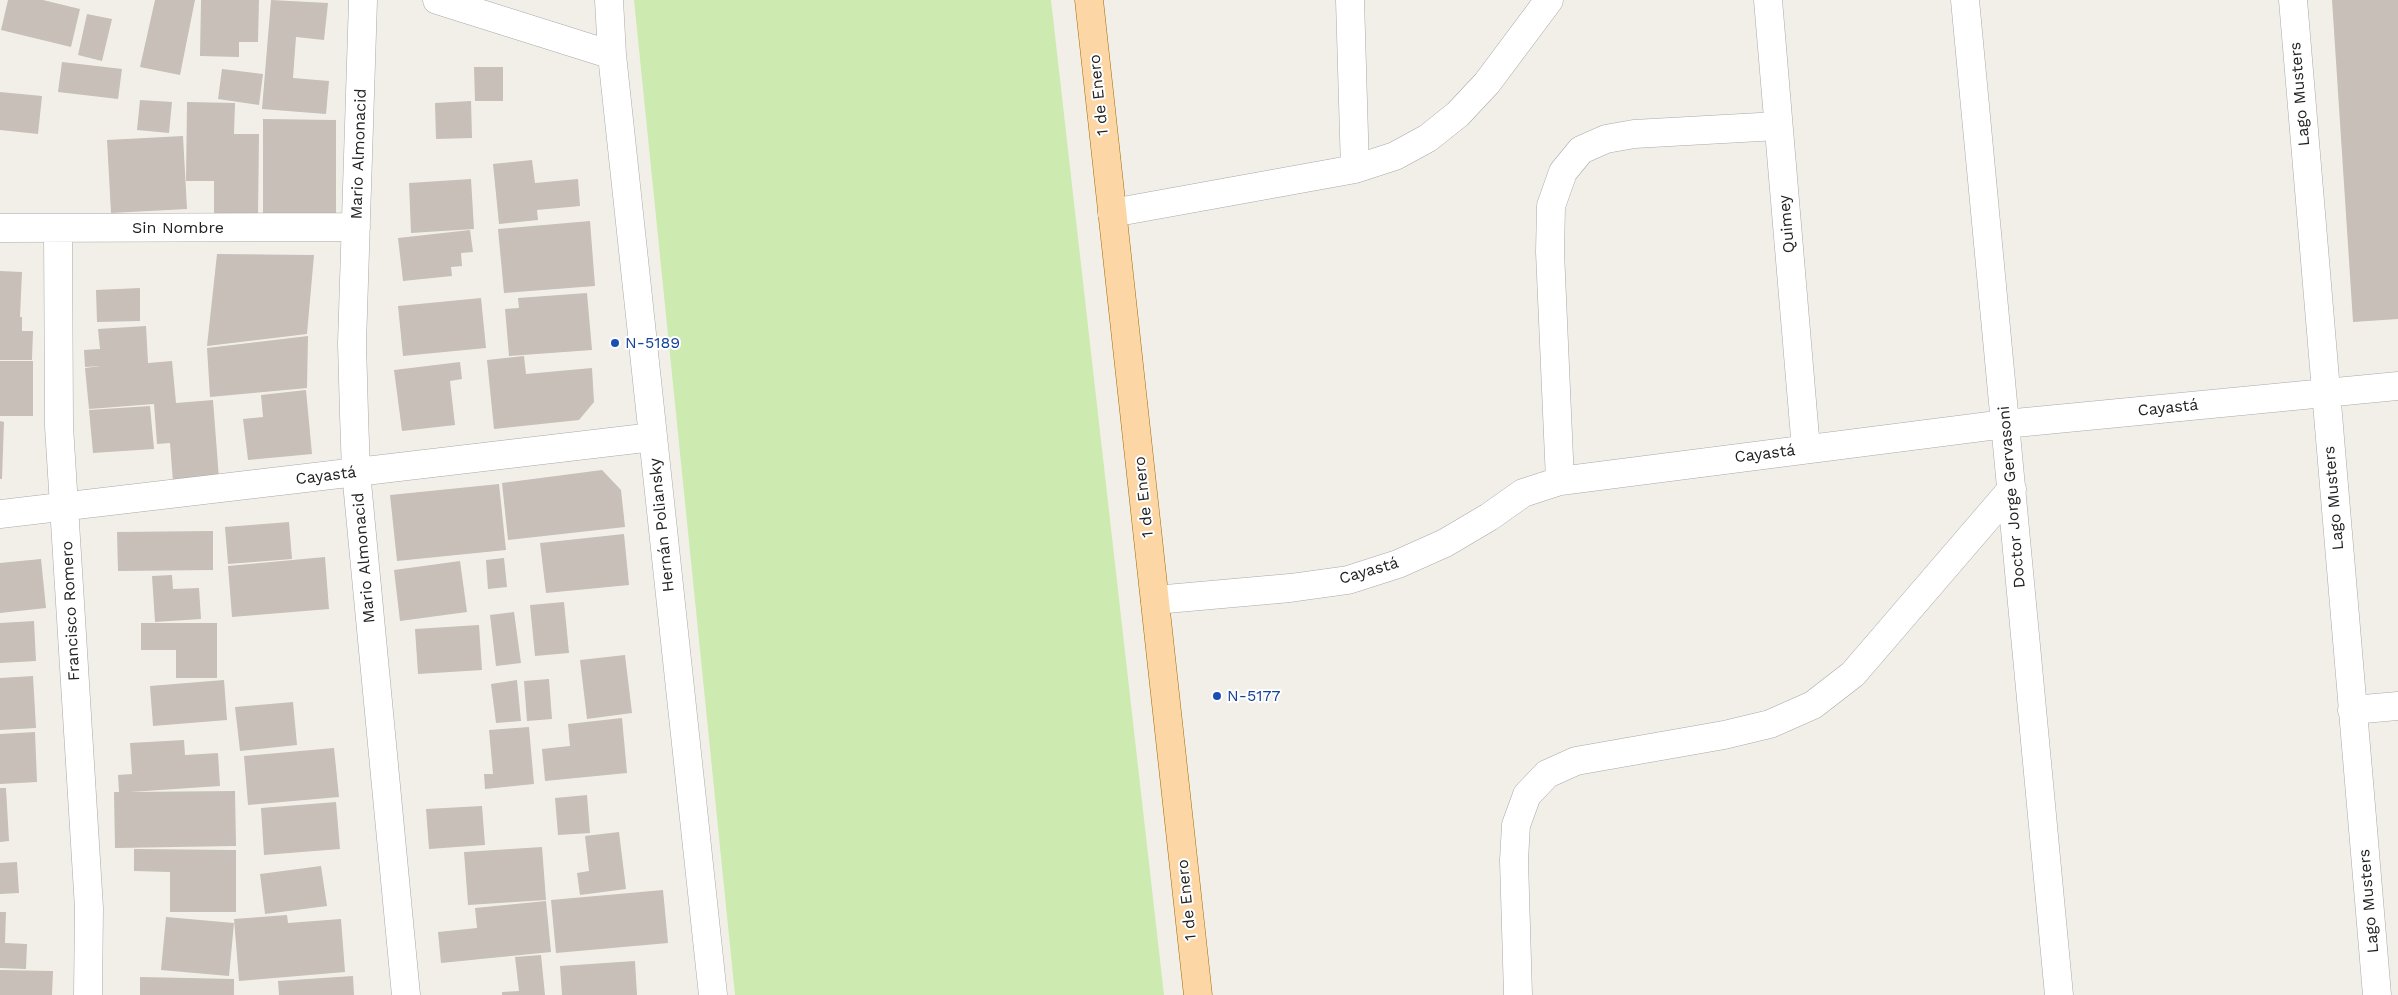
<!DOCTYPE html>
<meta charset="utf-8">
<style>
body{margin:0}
canvas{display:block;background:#f2efe9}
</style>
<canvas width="2398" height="995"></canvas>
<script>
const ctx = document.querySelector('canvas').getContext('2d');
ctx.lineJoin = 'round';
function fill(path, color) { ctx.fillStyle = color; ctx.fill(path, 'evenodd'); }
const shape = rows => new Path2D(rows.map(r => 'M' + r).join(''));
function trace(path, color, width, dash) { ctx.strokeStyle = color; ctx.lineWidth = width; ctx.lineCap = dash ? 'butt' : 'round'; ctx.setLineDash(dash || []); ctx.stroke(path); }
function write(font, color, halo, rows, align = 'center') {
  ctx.font = font + ' "Work Sans",sans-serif'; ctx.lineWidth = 4; ctx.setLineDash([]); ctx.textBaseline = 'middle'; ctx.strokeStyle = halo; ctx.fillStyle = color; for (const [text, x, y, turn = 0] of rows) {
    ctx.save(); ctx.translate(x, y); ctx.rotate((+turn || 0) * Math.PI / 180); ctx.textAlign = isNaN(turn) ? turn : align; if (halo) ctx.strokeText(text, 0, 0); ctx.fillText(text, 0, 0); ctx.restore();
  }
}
fill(shape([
 [634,0,1051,0,1164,995,735,995]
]), '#cdebb0');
fill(shape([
 [8,0,43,0,80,9,71,47,1,30],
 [155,0,195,0,180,75,140,67],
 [201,0,259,0,258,42,239,42,239,57,200,56],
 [271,0,328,3,324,40,296,37,293,78,329,81,326,114,262,109],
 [2332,0,2398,0,2398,319,2353,322],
 [87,14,112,19,102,61,78,55],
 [62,62,122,69,118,99,58,92],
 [474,67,503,67,503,101,475,101],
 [222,69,263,74,259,105,218,99],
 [0,92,42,96,38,134,0,130],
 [140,100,172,102,169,133,137,130],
 [471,101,472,138,436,139,435,103],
 [187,102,235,103,234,134,259,134,258,217,214,216,214,181,186,181],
 [263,119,336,120,336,214,263,214],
 [183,136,187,209,111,213,107,140],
 [532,160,535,183,578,179,580,206,537,210,538,220,499,224,493,164],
 [471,179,474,229,411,233,409,183],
 [590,221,595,286,504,293,498,229],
 [470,230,473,252,461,253,462,266,451,267,452,276,403,281,398,238],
 [217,254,314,255,307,334,207,346],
 [0,271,22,272,20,317,22,317,22,331,33,331,32,360,0,360],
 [140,288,140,321,97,322,96,290],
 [587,293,592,350,509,356,505,309,519,308,518,298],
 [481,298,486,348,403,356,398,306],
 [146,326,148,363,172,361,176,403,213,400,219,479,173,482,170,443,157,444,154,404,89,409,85,368,101,366,85,367,84,350,100,349,98,329],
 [308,336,307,388,210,397,207,348],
 [524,356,526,374,592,368,594,402,579,420,494,429,487,360],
 [0,361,33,361,33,416,0,416],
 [460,362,462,379,450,381,455,425,402,431,394,370],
 [306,390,312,454,248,460,243,419,263,417,261,395],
 [150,406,154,449,93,453,89,410],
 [0,421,4,422,2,479,0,479],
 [602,470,621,490,625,527,508,540,502,483],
 [499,484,506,550,397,561,390,495],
 [289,522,292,559,228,564,225,527],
 [213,531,213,570,118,571,117,532],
 [624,534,629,585,546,593,540,543],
 [325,557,329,609,232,617,228,566],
 [504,558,507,587,488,589,486,560],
 [41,559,46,608,0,613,0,563],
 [460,561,467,612,400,621,394,570],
 [172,575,173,589,199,588,201,619,155,622,152,576],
 [564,602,569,653,535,656,530,605],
 [514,612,521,663,496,666,490,615],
 [34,621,36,661,0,663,0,623],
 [141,623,217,623,217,678,176,678,176,650,141,650],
 [479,625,482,670,418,674,415,629],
 [625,655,632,713,587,719,580,660],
 [33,676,36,728,0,730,0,678],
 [549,679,552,719,527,721,524,681],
 [224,680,227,720,153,726,150,686],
 [517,680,521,721,496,723,491,684],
 [293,702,297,745,240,751,235,707],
 [622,718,627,773,545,781,542,749,570,746,568,724],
 [529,727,534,784,485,789,484,774,493,774,489,730],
 [35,732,37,782,0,784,0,734],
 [184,740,185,755,218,753,220,786,130,792,235,791,236,846,115,848,114,792,119,792,118,775,132,774,130,743],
 [334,748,339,797,248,805,244,756],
 [0,788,6,788,9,841,0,842],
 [587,795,590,833,558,835,555,798],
 [336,802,340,849,264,855,261,808],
 [482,806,485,845,429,849,426,809],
 [619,832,626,889,580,895,577,873,589,871,585,836],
 [542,847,546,900,468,905,464,852],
 [134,849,236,850,236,912,170,912,170,872,134,871],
 [17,862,19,893,0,894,0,863],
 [321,866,327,906,265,914,260,874],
 [663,890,668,943,556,953,551,900],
 [546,901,551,952,441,963,438,932,477,928,475,908],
 [0,912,6,912,5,943,27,944,26,969,0,968],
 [287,915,288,923,341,919,345,972,239,981,234,919],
 [166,917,234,923,229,976,161,970],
 [541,955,545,995,502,995,502,992,519,991,515,957],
 [635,961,637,995,562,995,560,966],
 [0,970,53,971,52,995,0,995],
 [353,976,354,995,279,995,278,981],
 [140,977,234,979,234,995,140,995]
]), '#c7bfb8');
const minor = shape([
 [363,0,352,344,354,414,356,472,406,995],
 [437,0,612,55],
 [609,0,612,55,713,995],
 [1350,0,1355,169],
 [1768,0,1806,449],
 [1965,0,2059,995],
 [2293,0,2377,995],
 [1112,213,1355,169,1395,156,1428,138,1458,114,1487,83,1549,0],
 [0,228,356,227],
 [58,228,59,426,89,908,88,995],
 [1560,481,1550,252,1551,206,1563,172,1581,150,1606,139,1634,134,1778,126],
 [0,514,653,437],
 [1155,600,1290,588,1348,580,1398,564,1445,543,1489,517,1523,493,1560,481,2005,424,2398,386],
 [2352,710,2398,706],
 [1518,995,1514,860,1516,825,1527,795,1547,774,1576,761,1724,735,1770,724,1813,705,1853,674,2012,489]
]);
const major = shape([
 [1089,0,1198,995]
]);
trace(minor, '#a9a9a9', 29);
trace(major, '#a06b00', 29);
trace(minor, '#fff', 28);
trace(major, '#fcd6a4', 28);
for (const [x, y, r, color] of [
 [615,343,5,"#1a4fb4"],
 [1217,696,5,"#1a4fb4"]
]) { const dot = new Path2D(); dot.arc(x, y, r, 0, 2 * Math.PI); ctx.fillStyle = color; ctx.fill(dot); trace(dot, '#fff', 2); }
write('16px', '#222', '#fff', [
 ["Lago Musters",2300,94,-95],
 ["1 de Enero",1099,95,-96],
 ["Mario Almonacid",359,154,-88],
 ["Quimey",1787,224,-95],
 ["Sin Nombre",178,228],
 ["Cayastá",2168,408,-6],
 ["Cayastá",1765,454,-7],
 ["Cayastá",326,476,-7],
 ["1 de Enero",1144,497,-96],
 ["Doctor Jorge Gervasoni",2012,497,-95],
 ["Lago Musters",2334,498,-95],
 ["Hernán Poliansky",662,525,-96],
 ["Mario Almonacid",364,558,-95],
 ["Cayastá",1369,571,-16],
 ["Francisco Romero",71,611,-93],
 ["1 de Enero",1187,900,-96],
 ["Lago Musters",2369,901,-95]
]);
write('16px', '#164399', '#fff', [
 ["N-5189",625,343],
 ["N-5177",1227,696]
], 'left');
</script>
